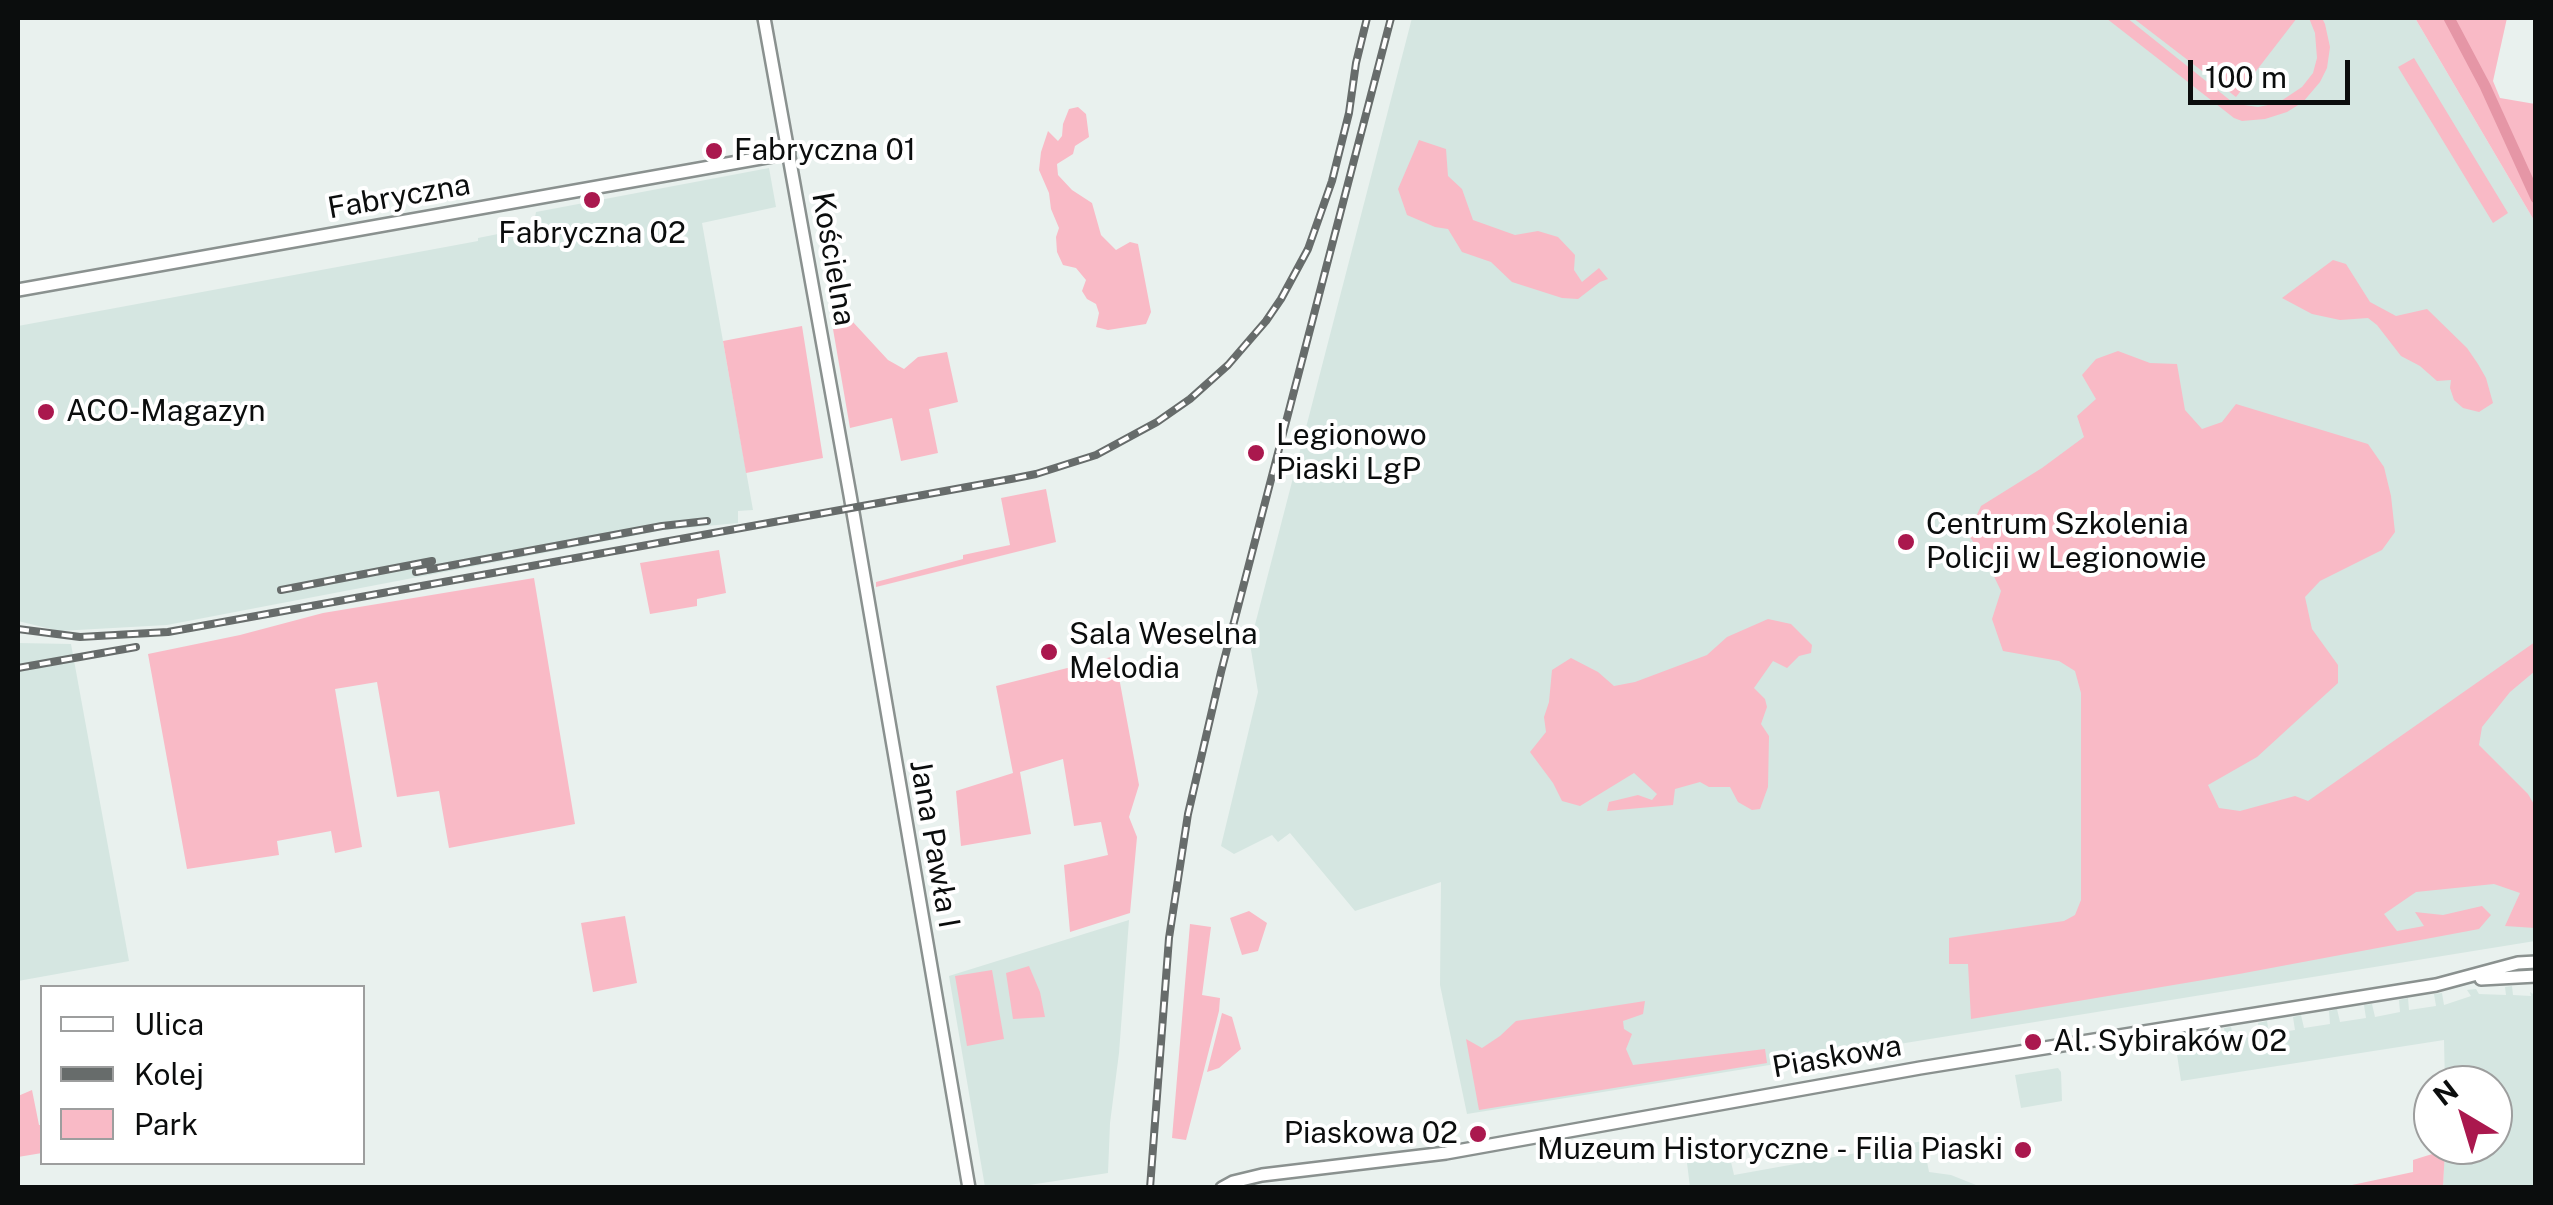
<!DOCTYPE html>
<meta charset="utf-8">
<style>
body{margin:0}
#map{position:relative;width:2553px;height:1205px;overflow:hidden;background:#e9f1ee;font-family:"Public Sans",sans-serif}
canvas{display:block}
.frame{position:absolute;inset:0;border:20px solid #0b0d0d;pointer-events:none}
.legend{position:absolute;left:40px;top:985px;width:325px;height:180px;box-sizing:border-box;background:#fff;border:2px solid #9d9e9e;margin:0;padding:12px 18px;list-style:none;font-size:30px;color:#0b0d0d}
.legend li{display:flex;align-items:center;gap:20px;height:50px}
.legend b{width:50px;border:2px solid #9d9e9e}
.north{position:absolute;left:2413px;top:1065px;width:100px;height:100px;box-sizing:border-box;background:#fff;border:2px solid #9d9e9e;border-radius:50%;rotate:322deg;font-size:28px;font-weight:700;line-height:40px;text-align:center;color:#0b0d0d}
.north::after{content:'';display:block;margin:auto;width:35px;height:45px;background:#aa184e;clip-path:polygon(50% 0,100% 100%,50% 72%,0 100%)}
.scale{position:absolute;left:2188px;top:60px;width:162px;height:45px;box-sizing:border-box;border:5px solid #0b0d0d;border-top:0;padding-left:12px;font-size:30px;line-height:35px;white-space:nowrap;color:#0b0d0d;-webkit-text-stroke:8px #fff;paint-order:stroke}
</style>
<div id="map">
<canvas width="2553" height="1205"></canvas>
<div class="frame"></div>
<ul class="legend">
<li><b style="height:12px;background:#fff"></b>Ulica</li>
<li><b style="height:12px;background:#676c6b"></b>Kolej</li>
<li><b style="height:28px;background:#f9bac6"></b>Park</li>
</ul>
<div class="north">N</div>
<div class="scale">100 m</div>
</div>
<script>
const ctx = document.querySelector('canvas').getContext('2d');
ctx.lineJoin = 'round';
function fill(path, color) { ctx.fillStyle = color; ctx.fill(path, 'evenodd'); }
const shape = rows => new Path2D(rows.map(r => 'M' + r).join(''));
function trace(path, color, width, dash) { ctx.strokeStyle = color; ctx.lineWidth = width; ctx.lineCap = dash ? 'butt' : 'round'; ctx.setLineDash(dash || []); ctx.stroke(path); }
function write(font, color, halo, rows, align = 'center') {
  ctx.font = font + ' "Public Sans",sans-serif'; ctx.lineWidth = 8; ctx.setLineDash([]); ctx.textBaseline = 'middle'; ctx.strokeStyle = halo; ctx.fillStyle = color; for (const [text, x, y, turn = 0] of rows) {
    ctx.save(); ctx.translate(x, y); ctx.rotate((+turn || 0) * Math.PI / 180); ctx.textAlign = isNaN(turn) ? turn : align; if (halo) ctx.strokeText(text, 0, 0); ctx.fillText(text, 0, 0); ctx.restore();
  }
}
fill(shape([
 [1412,18,2415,18,2535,222,2535,941,1467,1114,1440,985,1441,882,1355,911,1290,833,1278,842,1272,835,1234,854,1221,846,1258,692,1250,644],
 [769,168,776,207,702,223,753,510,738,511,738,523,664,530,167,625,59,631,18,621,18,326,478,241,478,238,533,227,536,212],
 [18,643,71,644,129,961,18,981],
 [1129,920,1119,1053,1110,1123,1108,1173,1016,1187,985,1187,949,976],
 [2512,986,2513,995,2531,996,2530,992,2536,996,2535,1187,2443,1187,2445,1145,2493,1145,2493,1085,2445,1085,2444,1040,2181,1081,2176,1048,2190,1047,2188,1034,2195,1033,2198,1045,2226,1040,2224,1028,2231,1027,2234,1039,2260,1036,2258,1023,2267,1021,2269,1034,2295,1030,2293,1017,2301,1015,2304,1028,2330,1024,2329,1011,2337,1009,2340,1022,2366,1018,2364,1005,2372,1004,2375,1017,2400,1012,2399,1000,2408,998,2409,1010,2436,1006,2434,994,2442,993,2444,1005,2471,996,2467,990,2476,989,2479,994,2506,995,2505,987],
 [2058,1068,2061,1072,2062,1101,2021,1108,2015,1075],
 [1726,1140,1734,1175,1923,1141,1929,1172,1951,1175,1981,1187,1690,1187,1685,1147]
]), '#d5e6e1');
fill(shape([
 [2106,18,2127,18,2231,101,2244,105,2258,107,2278,103,2302,87,2313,73,2317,58,2315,33,2309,18,2322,18,2325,24,2330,47,2327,68,2320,82,2303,102,2287,112,2265,119,2242,121,2234,118],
 [2133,18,2297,18,2236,97],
 [2415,18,2507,18,2493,81,2500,98,2535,104,2535,222],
 [2414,58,2508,213,2493,223,2398,67],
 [1078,107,1086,114,1089,137,1075,146,1073,154,1057,164,1058,175,1072,190,1092,203,1101,235,1116,250,1130,242,1138,244,1151,312,1146,324,1108,330,1096,327,1099,313,1096,304,1087,299,1082,291,1086,280,1076,268,1063,265,1057,252,1056,237,1059,228,1051,209,1049,193,1039,170,1041,152,1048,131,1058,141,1062,136,1063,124,1069,109],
 [1419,140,1446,149,1448,176,1462,189,1473,220,1515,235,1538,231,1558,237,1575,255,1574,270,1582,282,1599,268,1608,279,1600,282,1578,299,1562,298,1512,282,1491,262,1462,252,1448,229,1435,227,1407,215,1398,189],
 [2333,260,2346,264,2370,302,2396,316,2427,309,2467,348,2478,364,2486,378,2493,403,2479,412,2463,408,2454,400,2450,388,2451,380,2437,381,2420,366,2401,356,2377,325,2368,318,2340,320,2312,314,2282,298],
 [852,321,888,360,904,369,918,357,947,352,958,402,929,409,938,453,901,461,892,418,850,428,833,329],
 [802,326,823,458,746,473,723,341],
 [2118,351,2150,363,2177,364,2185,410,2202,429,2222,422,2236,404,2368,444,2384,467,2391,496,2395,532,2382,550,2320,581,2305,597,2312,629,2338,665,2338,683,2257,757,2208,785,2219,808,2240,811,2295,796,2308,801,2535,642,2535,671,2510,692,2482,727,2479,745,2528,794,2535,806,2535,928,2505,926,2520,893,2494,884,2416,892,2384,914,2397,931,2424,926,2415,912,2443,915,2482,906,2491,915,2479,929,2239,974,1971,1019,1968,964,1949,964,1949,938,2064,921,2075,915,2081,900,2081,693,2075,671,2059,661,2003,651,1992,619,2001,591,1989,566,1968,534,1981,506,2042,468,2084,437,2077,416,2096,399,2082,375,2096,359],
 [1046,489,1056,542,876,587,876,582,963,559,963,555,1010,545,1001,498],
 [719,550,726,593,697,599,697,606,650,614,640,563],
 [534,578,575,824,449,848,439,791,397,797,377,682,335,689,362,847,335,853,331,831,277,841,279,855,187,869,148,654,240,635,323,613],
 [1768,619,1791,624,1812,645,1811,653,1799,656,1787,668,1773,661,1754,688,1765,699,1767,707,1761,724,1769,736,1768,787,1760,809,1752,810,1738,802,1730,787,1709,787,1700,782,1675,789,1673,805,1607,811,1609,802,1638,795,1652,800,1657,794,1634,773,1580,806,1562,801,1553,783,1530,752,1546,732,1544,717,1549,702,1552,670,1571,658,1598,672,1614,686,1635,682,1707,655,1727,637],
 [1115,656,1139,785,1129,817,1137,837,1130,913,1070,932,1064,865,1108,855,1101,822,1074,826,1063,759,1020,772,1031,834,961,846,956,791,1013,773,996,686],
 [1249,911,1267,923,1258,951,1242,955,1230,918],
 [625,916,637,983,593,992,581,923],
 [1190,924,1211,927,1202,995,1220,998,1219,1011,1186,1140,1172,1138],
 [1029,966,1040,992,1045,1017,1013,1019,1006,973],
 [992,970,1004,1039,967,1046,955,976],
 [1645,1001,1643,1014,1623,1021,1624,1029,1632,1034,1626,1049,1633,1065,1765,1049,1767,1063,1479,1110,1466,1039,1482,1048,1500,1036,1516,1021],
 [1222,1013,1232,1017,1241,1049,1219,1068,1207,1072],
 [32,1090,39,1125,42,1125,42,1153,18,1157,18,1096],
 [2445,1150,2443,1187,2352,1187,2352,1185,2413,1172,2413,1160]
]), '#f9bac6');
trace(shape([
 [2449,18,2485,86,2536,198]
]), '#e596a6', 11);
const minor = shape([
 [764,18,850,495,969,1188],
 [18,290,789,153],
 [2481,979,2536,976],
 [1222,1188,1233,1182,1262,1175,1446,1153,1920,1068,2436,985,2518,963,2536,962]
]);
trace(minor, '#8a918f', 16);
trace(minor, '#fff', 11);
const rail = shape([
 [416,572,662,526,707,521],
 [281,590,432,561],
 [18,629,80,637,168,632,1011,479,1036,474,1096,455,1157,422,1190,399,1228,365,1266,321,1281,299,1308,249,1332,181,1349,113,1356,63,1367,18],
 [18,668,136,647],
 [1150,1188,1169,938,1188,814,1221,672,1391,18]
]);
trace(rail, '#676c6b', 8);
trace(rail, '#fff', 4, [11]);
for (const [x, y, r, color] of [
 [714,151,10,"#aa184e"],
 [592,200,10,"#aa184e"],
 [46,412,10,"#aa184e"],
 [1256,453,10,"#aa184e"],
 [1906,542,10,"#aa184e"],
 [1049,652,10,"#aa184e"],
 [2033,1042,10,"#aa184e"],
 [1478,1134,10,"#aa184e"],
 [2023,1150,10,"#aa184e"]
]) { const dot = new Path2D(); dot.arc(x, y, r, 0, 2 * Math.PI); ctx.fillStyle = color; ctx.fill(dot); trace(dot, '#fff', 4); }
write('30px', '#0b0d0d', '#fff', [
 ["Fabryczna 01",734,151],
 ["Fabryczna 02",592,234,"center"],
 ["ACO-Magazyn",66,412],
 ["Legionowo",1276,436],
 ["Piaski LgP",1276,470],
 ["Centrum Szkolenia",1926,525],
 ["Policji w Legionowie",1926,559],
 ["Sala Weselna",1069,635],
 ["Melodia",1069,669],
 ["Al. Sybiraków 02",2053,1042],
 ["Piaskowa 02",1458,1134,"right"],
 ["Muzeum Historyczne - Filia Piaski",2003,1150,"right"]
], 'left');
write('30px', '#0b0d0d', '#fff', [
 ["Fabryczna",399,197,-10],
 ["Kościelna",833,259,80],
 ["Jana Pawła I",934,844,80],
 ["Piaskowa",1837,1057,-10]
]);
</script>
